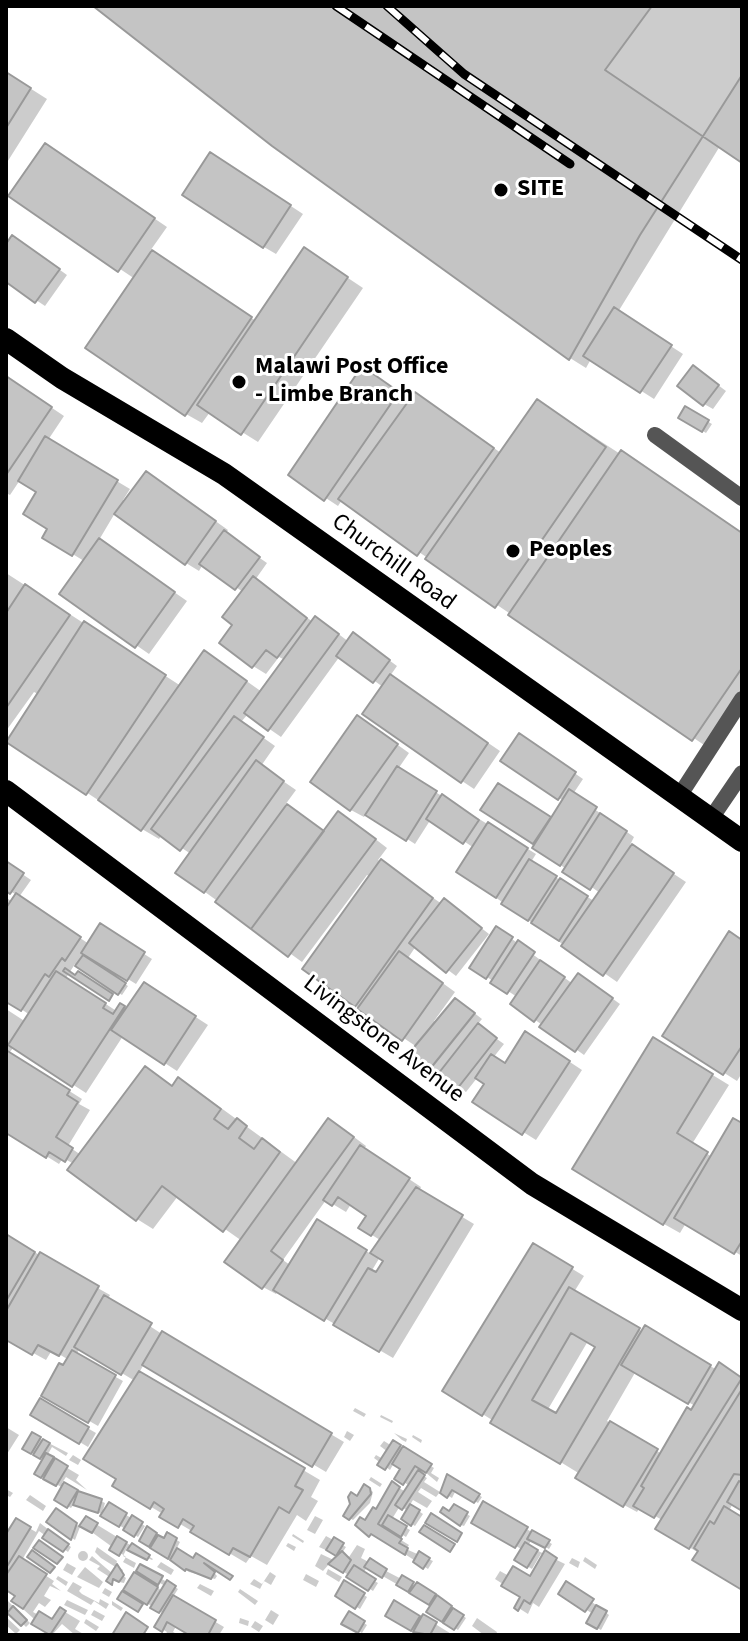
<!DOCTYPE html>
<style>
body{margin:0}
#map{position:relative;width:748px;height:1641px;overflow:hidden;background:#fff;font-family:"Source Sans 3",sans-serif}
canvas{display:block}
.frame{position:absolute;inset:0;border:8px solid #000;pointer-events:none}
</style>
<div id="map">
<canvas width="748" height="1641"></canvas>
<div class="frame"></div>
</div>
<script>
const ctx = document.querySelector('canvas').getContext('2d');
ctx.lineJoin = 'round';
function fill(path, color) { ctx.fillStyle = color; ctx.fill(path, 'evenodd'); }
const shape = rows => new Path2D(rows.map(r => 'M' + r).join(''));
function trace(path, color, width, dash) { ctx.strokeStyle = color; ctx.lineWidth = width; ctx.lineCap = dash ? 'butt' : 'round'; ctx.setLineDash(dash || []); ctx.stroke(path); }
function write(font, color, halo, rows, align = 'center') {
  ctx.font = font + ' "Source Sans 3",sans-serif'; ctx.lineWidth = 6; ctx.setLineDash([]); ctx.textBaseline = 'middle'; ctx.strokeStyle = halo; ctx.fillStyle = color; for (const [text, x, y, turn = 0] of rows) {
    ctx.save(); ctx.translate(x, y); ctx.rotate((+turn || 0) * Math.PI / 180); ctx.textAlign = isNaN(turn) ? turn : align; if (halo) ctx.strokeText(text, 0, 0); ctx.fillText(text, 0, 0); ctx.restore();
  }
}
fill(shape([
 [96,6,742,6,742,161,720,146,618,312,683,354,654,399,591,359,586,368,570,358,273,144],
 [6,73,47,99,6,164],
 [58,153,167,227,150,251,256,321,321,260,363,288,258,442,210,412,202,423,186,414,135,279,11,196],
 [224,162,303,214,276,254,264,247],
 [21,242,67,275,45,306,6,280,6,247],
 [702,373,726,391,713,409,704,404],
 [376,376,411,401,416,394,432,404,501,453,554,411,742,533,742,702,710,749,342,500,338,506,291,475],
 [6,377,64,416,48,440,130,489,123,500,126,502,159,481,228,530,225,534,267,563,255,580,313,622,328,626,349,642,362,640,397,666,390,676,500,751,474,789,462,781,383,687,340,656,281,737,248,714,241,722,275,746,261,766,296,790,285,805,326,832,352,821,387,848,378,860,442,904,453,906,489,934,456,976,416,946,408,958,455,992,434,1021,437,1023,464,1005,482,1019,477,1025,504,1044,493,1058,506,1065,538,1041,582,1070,536,1140,475,1102,487,1083,477,1078,466,1092,458,1087,431,1067,417,1047,356,1006,370,877,367,875,302,962,205,892,191,854,162,835,159,839,142,829,7,740,38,694,34,692,6,731,6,573,181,686,221,663,262,692,285,660,279,657,266,674,253,666,235,625,243,592,203,564,199,571,186,563,115,513,99,540,187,601,149,654,61,593,84,561,45,537,50,528,39,491,20,480,10,495,6,493],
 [686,409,712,424,706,433,681,417],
 [370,725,409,753,398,769,536,854,531,862,594,901,600,893,483,810,507,790,553,820,564,801,559,798,528,741,583,779,573,794,634,837,630,845,686,882,617,982,459,872,474,848,431,819,415,844,367,813,364,817,351,810,312,782],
 [6,863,31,880,19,897,89,944,100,926,152,959,136,984,87,954,85,958,128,986,122,995,75,964,66,978,118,1012,121,1005,128,1009,157,992,208,1025,177,1071,123,1036,86,1093,14,1047,9,1053,82,1099,79,1104,90,1110,68,1146,81,1155,145,1068,174,1087,179,1079,195,1089,298,1164,342,1128,366,1146,364,1149,421,1187,419,1191,474,1224,393,1358,278,1291,276,1294,263,1287,242,1241,178,1196,153,1229,137,1219,74,1164,63,1158,59,1164,6,1131,6,1009,26,1022,30,1015,6,999,6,897,12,902,17,895,6,889],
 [326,1200,346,1212,351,1204,369,1215,372,1235,380,1240,371,1254,317,1221,290,1265,283,1260],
 [380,1257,386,1260,377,1275,371,1272],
 [497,928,573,984,587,980,620,1004,584,1055,513,1004,517,997,472,967],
 [742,941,742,1073,737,1081,664,1035],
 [670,1049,729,1085,692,1144,712,1157,742,1125,742,1256,686,1223,680,1233,664,1224],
 [6,1236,110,1295,108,1299,162,1334,344,1442,326,1472,144,1364,139,1373,320,1480,311,1497,318,1501,306,1521,297,1515,267,1565,251,1556,246,1563,114,1485,119,1478,135,1381,80,1348,76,1355,123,1381,98,1426,44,1395,69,1360,52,1350,46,1360,6,1338],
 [533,1245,584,1276,574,1292,643,1332,646,1328,717,1370,720,1365,742,1378,742,1509,733,1503,729,1511,742,1519,742,1587,699,1553,657,1528,662,1520,640,1507,637,1512,624,1505,580,1474,445,1391],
 [588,1341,598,1346,557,1416,547,1411],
 [636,1371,695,1406,662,1454,607,1421],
 [41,1401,96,1433,88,1447,33,1414],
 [355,1408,366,1414,364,1417,353,1411],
 [381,1415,393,1421,392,1423,380,1417],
 [6,1427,19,1435,7,1454,6,1454],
 [347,1431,354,1435,350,1441,344,1437],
 [394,1433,407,1439,406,1442,402,1440],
 [33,1435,68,1453,66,1456,52,1447,47,1456,79,1475,76,1480,87,1490,66,1477,62,1483,105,1503,102,1514,74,1504,71,1508,56,1500,63,1488,37,1473,45,1460,25,1448],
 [413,1435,422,1440,421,1443,412,1437],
 [384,1441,392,1446,394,1443,434,1468,431,1473,439,1478,437,1482,419,1467,416,1472,427,1478,424,1482,440,1492,436,1497,421,1488,418,1492,432,1501,427,1508,413,1500,410,1505,423,1514,415,1526,404,1519,408,1511,400,1506,392,1519,410,1530,406,1537,388,1526,385,1530,409,1545,406,1549,433,1561,428,1569,358,1524,377,1512,392,1484,406,1492,410,1486,397,1478,403,1469,394,1463,390,1470,374,1458,376,1455,383,1459,388,1452,380,1446],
 [73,1455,81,1460,78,1465,69,1460],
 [371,1477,382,1484,380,1487,369,1480],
 [448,1477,482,1497,478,1503,456,1490,452,1498,442,1492],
 [365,1486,373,1492,370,1503,353,1520,346,1516,353,1504,349,1501,352,1495,357,1498],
 [6,1489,13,1493,10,1497,6,1495],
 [30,1495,46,1506,43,1511,26,1500],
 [484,1504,552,1544,549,1549,532,1539,528,1546,565,1564,539,1607,533,1603,528,1614,517,1607,523,1597,495,1579,500,1571,509,1576,530,1578,544,1556,541,1554,532,1569,517,1560,523,1550,474,1522],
 [109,1505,145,1526,138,1537,103,1515],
 [454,1507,470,1516,464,1526,461,1525],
 [56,1511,80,1527,75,1540,49,1522],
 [315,1516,323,1520,315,1534,307,1530],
 [86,1518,153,1559,152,1560,127,1548,123,1556,136,1563,134,1568,123,1562,126,1557,82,1525],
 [17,1521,36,1532,40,1523,71,1547,68,1552,39,1531,22,1560,54,1581,52,1584,61,1591,50,1586,44,1596,51,1600,45,1607,39,1603,33,1612,52,1622,60,1609,80,1621,75,1629,85,1635,75,1635,62,1624,52,1635,14,1601,18,1595,6,1587,6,1536],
 [148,1529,164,1541,168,1535,180,1542,176,1550,194,1560,197,1556,235,1579,203,1560,217,1576,215,1579,189,1572,141,1540],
 [293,1534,304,1541,303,1543,292,1536],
 [326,1536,346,1547,342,1553,349,1557,357,1545,365,1549,361,1558,438,1598,466,1618,458,1630,429,1611,433,1605,367,1567,363,1574,378,1583,373,1591,330,1563,323,1571,315,1566,321,1554,338,1562,341,1557,319,1547],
 [288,1543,296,1547,294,1551,286,1546],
 [97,1547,117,1561,116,1565,123,1570,121,1574,126,1578,124,1583,109,1580,111,1578,97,1569,100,1566,89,1560,92,1556,113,1574,117,1568,101,1558,95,1552],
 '78 1556a5 5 0 1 1 10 0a5 5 0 1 1-10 0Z',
 [585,1557,597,1565,595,1569,583,1561],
 [572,1558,580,1562,578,1568,569,1563],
 [161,1562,174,1570,171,1575,157,1567],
 [67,1563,76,1568,72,1575,63,1570],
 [141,1566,178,1589,173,1597,224,1627,219,1635,192,1635,176,1626,173,1632,179,1635,165,1635,167,1632,157,1626,164,1614,125,1589],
 [148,1576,165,1586,162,1591,146,1578],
 [85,1567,103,1582,99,1588,77,1577],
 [328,1569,342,1577,339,1582,326,1574],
 [270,1572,276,1576,271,1585,264,1581,260,1589,250,1584,254,1579,262,1584],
 [306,1574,319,1581,316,1587,303,1580],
 [58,1576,68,1582,66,1586,56,1579],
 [73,1582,82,1587,79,1591,82,1594,99,1603,100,1599,109,1604,106,1609,94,1601,91,1605,67,1591],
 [345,1583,367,1597,360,1609,338,1596],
 [567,1583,609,1615,601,1630,588,1623,593,1614,560,1593],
 [200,1584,214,1591,211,1596,197,1588],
 [105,1588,112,1592,109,1597,102,1593],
 [240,1589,258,1601,255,1605,238,1592],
 [6,1599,30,1623,26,1627,6,1607],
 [67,1600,88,1610,85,1615,64,1605],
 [112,1601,123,1608,121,1611,112,1605],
 [395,1603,422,1619,424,1617,453,1635,422,1635,388,1615],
 [94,1610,105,1616,102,1621,91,1615],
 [271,1610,279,1615,273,1625,265,1620],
 [350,1614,367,1625,362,1633,344,1623],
 [6,1617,20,1630,16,1634,6,1625],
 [240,1618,249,1621,248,1626,239,1623],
 [477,1618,497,1632,496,1635,484,1635,472,1626],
 [86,1619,99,1627,96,1631,84,1623],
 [255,1621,263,1626,259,1632,251,1627]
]), '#0003');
const building = shape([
 [93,6,742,6,742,75,640,235,569,360,272,146,93,6],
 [652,6,742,6,742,163,605,70,652,6],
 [6,72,31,88,6,128,6,72],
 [45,143,155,218,118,272,8,196,45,143],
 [210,152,291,205,263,248,182,195,210,152],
 [12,235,60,269,35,303,6,282,6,244,12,235],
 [304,247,348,277,241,435,197,405,304,247],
 [152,250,252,317,185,416,85,348,152,250],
 [614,307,672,345,640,393,583,356,614,307],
 [693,365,719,385,703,406,677,386,693,365],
 [362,366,399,392,324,501,288,475,362,366],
 [6,376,52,407,6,475,6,376],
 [415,392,494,448,417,556,338,499,415,392],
 [537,399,606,447,495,608,425,559,537,399],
 [685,406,709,420,702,432,678,418,685,406],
 [45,436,118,480,72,556,42,538,47,529,23,514,36,492,18,481,45,436],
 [621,450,742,533,742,668,692,741,508,615,621,450],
 [146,471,216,521,185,565,114,514,146,471],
 [224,530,260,557,235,590,199,564,224,530],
 [99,538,175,592,135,648,59,594,99,538],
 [253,576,307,618,277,658,266,650,252,668,219,643,232,625,222,617,253,576],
 [25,584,70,615,6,708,6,613,25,584],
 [315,616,339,634,268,731,244,713,315,616],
 [84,621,166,675,86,795,6,742,84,621],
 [353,632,390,660,373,683,336,656,353,632],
 [204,650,247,681,141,831,98,800,204,650],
 [390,674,488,743,461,783,362,714,390,674],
 [357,715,398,744,350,811,310,782,357,715],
 [234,716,264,737,180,851,151,829,234,716],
 [519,733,576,772,558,800,500,761,519,733],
 [256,760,284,781,204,893,175,873,256,760],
 [397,766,437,791,406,841,365,815,397,766],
 [498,783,551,817,533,844,480,810,498,783],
 [569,789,597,807,560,866,532,848,569,789],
 [442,794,479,820,463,844,426,819,442,794],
 [287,804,324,831,251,929,215,902,287,804],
 [338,811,376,839,288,957,251,929,338,811],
 [600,813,627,831,590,890,562,872,600,813],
 [488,822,528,848,496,898,456,872,488,822],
 [632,844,674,873,603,976,561,946,632,844],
 [381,859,433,898,355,1007,302,969,381,859],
 [529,859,557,876,528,921,501,904,529,859],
 [6,861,24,873,10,894,6,891,6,861],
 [560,878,588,896,559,941,531,923,560,878],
 [16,893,81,937,65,961,62,958,49,977,45,974,21,1011,6,1002,6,908,16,893],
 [444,898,482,928,446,973,409,943,444,898],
 [100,923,145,952,127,981,81,953,100,923],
 [496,926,513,937,486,979,469,968,496,926],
 [729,931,742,940,742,1046,723,1075,662,1036,729,931],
 [518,940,535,952,507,994,490,983,518,940],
 [399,951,443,983,402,1041,357,1009,399,951],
 [83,955,126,983,118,995,75,966,83,955],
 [540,960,565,977,534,1022,510,1004,540,960],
 [65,968,75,975,78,971,113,994,109,1001,63,971,65,968],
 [56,971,106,1003,103,1008,113,1014,120,1003,125,1006,72,1087,8,1045,56,971],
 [578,973,613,998,575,1052,539,1027,578,973],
 [144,982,196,1016,164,1065,111,1030,144,982],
 [455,998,475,1013,430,1069,410,1052,455,998],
 [478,1023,497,1038,457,1089,438,1074,478,1023],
 [525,1031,570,1061,522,1135,472,1102,484,1084,475,1078,491,1054,505,1063,525,1031],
 [653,1037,713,1074,677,1133,708,1152,663,1225,572,1169,653,1037],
 [6,1050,70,1090,67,1095,78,1102,56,1137,73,1148,65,1162,49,1152,46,1158,6,1133,6,1050],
 [145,1066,172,1086,178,1077,221,1109,214,1119,228,1129,237,1118,247,1126,239,1138,254,1149,262,1138,280,1152,223,1232,162,1186,136,1221,67,1170,145,1066],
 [328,1118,354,1137,271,1251,283,1260,262,1289,224,1262,328,1118],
 [733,1118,742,1123,742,1241,734,1254,674,1218,733,1118],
 [360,1145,410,1178,371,1236,358,1228,366,1216,338,1197,332,1206,323,1200,360,1145],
 [416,1187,463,1215,379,1352,333,1325,368,1268,376,1272,383,1261,370,1253,416,1187],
 [317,1219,367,1250,324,1321,273,1290,317,1219],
 [6,1234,35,1252,6,1301,6,1234],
 [533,1243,573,1267,482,1416,442,1391,533,1243],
 [40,1252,99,1286,59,1356,38,1345,32,1355,6,1340,6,1311,40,1252],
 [569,1287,640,1328,560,1464,490,1423,569,1287],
 [571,1333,595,1347,556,1413,532,1400,571,1333],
 [104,1295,152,1323,121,1375,74,1347,104,1295],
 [645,1325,711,1365,688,1404,621,1365,645,1325],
 [162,1331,332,1433,312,1467,142,1365,162,1331],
 [72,1350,116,1375,88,1423,41,1396,59,1363,63,1365,72,1350],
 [719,1362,742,1378,654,1518,633,1506,644,1488,641,1486,687,1407,691,1410,719,1362],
 [139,1371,305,1468,295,1486,303,1490,289,1513,279,1507,250,1557,233,1548,229,1555,190,1532,194,1526,183,1519,178,1528,159,1517,164,1509,154,1502,150,1509,112,1486,116,1479,83,1459,139,1371],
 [742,1389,742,1475,734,1474,689,1549,655,1529,742,1389],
 [40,1398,89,1427,79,1444,30,1415,40,1398],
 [610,1421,658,1449,623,1507,575,1478,610,1421],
 [32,1432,41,1437,31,1454,22,1449,32,1432],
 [43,1439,50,1443,40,1459,33,1455,43,1439],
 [393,1440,401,1445,385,1470,377,1465,393,1440],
 [403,1446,432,1464,426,1473,415,1466,403,1485,394,1479,400,1469,392,1464,403,1446],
 [46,1453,54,1457,41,1478,34,1474,46,1453],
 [55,1458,68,1466,56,1486,43,1479,55,1458],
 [418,1470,425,1475,402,1510,395,1505,418,1470],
 [447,1474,480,1494,474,1503,452,1490,447,1498,440,1493,447,1474],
 [392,1481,400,1487,378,1524,402,1539,399,1543,408,1548,405,1555,371,1534,369,1537,355,1525,360,1517,365,1520,373,1507,376,1509,392,1481],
 [739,1481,742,1483,742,1511,727,1502,739,1481],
 [64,1482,78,1490,67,1508,54,1500,64,1482],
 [364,1484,370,1488,371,1494,349,1520,343,1516,350,1504,348,1497,351,1492,357,1496,364,1484],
 [78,1491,102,1499,98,1513,73,1505,78,1491],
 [483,1501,528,1527,515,1548,471,1523,483,1501],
 [109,1502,127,1513,119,1527,100,1516,109,1502],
 [410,1504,420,1510,411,1526,401,1519,410,1504],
 [454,1504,468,1512,460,1526,440,1512,443,1507,449,1511,454,1504],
 [724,1506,742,1517,742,1590,692,1560,698,1551,694,1548,710,1521,714,1524,724,1506],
 [56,1508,77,1523,71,1540,46,1522,56,1508],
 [431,1513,462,1533,457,1542,425,1523,431,1513],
 [132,1515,143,1522,134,1537,123,1530,132,1515],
 [388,1515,407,1526,401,1537,382,1525,388,1515],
 [86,1516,98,1523,92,1533,79,1526,86,1516],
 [16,1518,31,1527,6,1568,6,1534,16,1518],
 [424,1525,455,1544,450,1552,419,1532,424,1525],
 [147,1526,157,1533,149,1547,139,1541,147,1526],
 [48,1529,69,1544,63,1552,42,1538,48,1529],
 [532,1530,550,1540,545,1548,527,1539,532,1530],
 [167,1532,177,1538,168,1559,150,1548,158,1535,164,1538,167,1532],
 [117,1536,127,1542,119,1556,109,1550,117,1536],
 [334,1537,344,1543,336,1556,326,1550,334,1537],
 [39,1540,63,1557,57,1564,33,1548,39,1540],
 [525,1542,538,1550,527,1568,514,1560,525,1542],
 [132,1543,150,1555,147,1560,127,1550,132,1543],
 [177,1548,193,1558,196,1553,233,1576,230,1580,204,1563,215,1572,211,1579,186,1569,185,1571,170,1560,177,1548],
 [32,1550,55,1567,50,1573,27,1557,32,1550],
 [545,1550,557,1558,530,1604,524,1600,518,1611,514,1608,520,1597,501,1586,513,1566,530,1576,545,1550],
 [342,1551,351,1560,343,1573,328,1564,342,1551],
 [419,1551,430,1558,423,1569,413,1562,419,1551],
 [19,1556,47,1574,23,1609,11,1601,15,1596,6,1590,6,1575,19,1556],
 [370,1558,387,1569,382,1578,364,1567,370,1558],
 [117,1564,124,1575,119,1582,113,1579,112,1585,106,1581,117,1564],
 [140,1564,163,1576,158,1585,136,1571,140,1564],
 [354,1565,376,1579,368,1591,346,1577,354,1565],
 [134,1572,158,1587,147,1605,123,1590,134,1572],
 [402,1575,414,1582,408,1592,396,1585,402,1575],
 [167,1580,176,1586,159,1613,150,1608,167,1580],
 [344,1580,365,1593,355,1609,335,1596,344,1580],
 [566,1581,594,1599,585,1612,558,1594,566,1581],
 [417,1582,436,1594,429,1605,409,1593,417,1582],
 [122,1591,143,1604,138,1612,117,1599,122,1591],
 [173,1595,216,1620,208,1635,189,1635,167,1622,162,1632,154,1627,173,1595],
 [437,1595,452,1606,442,1622,426,1612,437,1595],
 [394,1600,420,1616,411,1631,385,1616,394,1600],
 [596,1605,607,1611,597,1629,586,1623,596,1605],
 [13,1606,27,1620,21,1626,7,1613,13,1606],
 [60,1607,66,1611,50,1635,31,1624,39,1611,52,1619,60,1607],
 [453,1608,464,1615,454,1630,443,1623,453,1608],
 [349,1611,365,1621,358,1633,341,1624,349,1611],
 [126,1612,148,1627,143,1635,112,1635,126,1612],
 [423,1614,437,1622,430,1635,413,1632,423,1614]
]);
fill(building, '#c4c4c4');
trace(building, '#999', 2);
trace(shape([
 [655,435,742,498],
 [678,798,742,699],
 [710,820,742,773]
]), '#555', 16);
trace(shape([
 [6,339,62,378,224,474,742,841],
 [6,791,532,1184,742,1310]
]), '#000', 22);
const rail = shape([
 [336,6,570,164],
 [387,6,464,74,742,260]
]);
trace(rail, '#000', 9);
trace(rail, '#fff', 6, [18]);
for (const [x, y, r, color] of [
 [501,190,8,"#000"],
 [239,382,8,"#000"],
 [513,551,8,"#000"]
]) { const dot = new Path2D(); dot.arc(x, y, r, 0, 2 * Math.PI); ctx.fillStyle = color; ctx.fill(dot); trace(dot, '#fff', 3); }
write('bold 24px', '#000', '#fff', [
 ["SITE",517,190],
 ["Malawi Post Office",255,368],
 ["- Limbe Branch",255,396],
 ["Peoples",529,551]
], 'left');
write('24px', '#000', '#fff', [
 ["Churchill Road",393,563,36],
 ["Livingstone Avenue",383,1040,37]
]);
</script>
